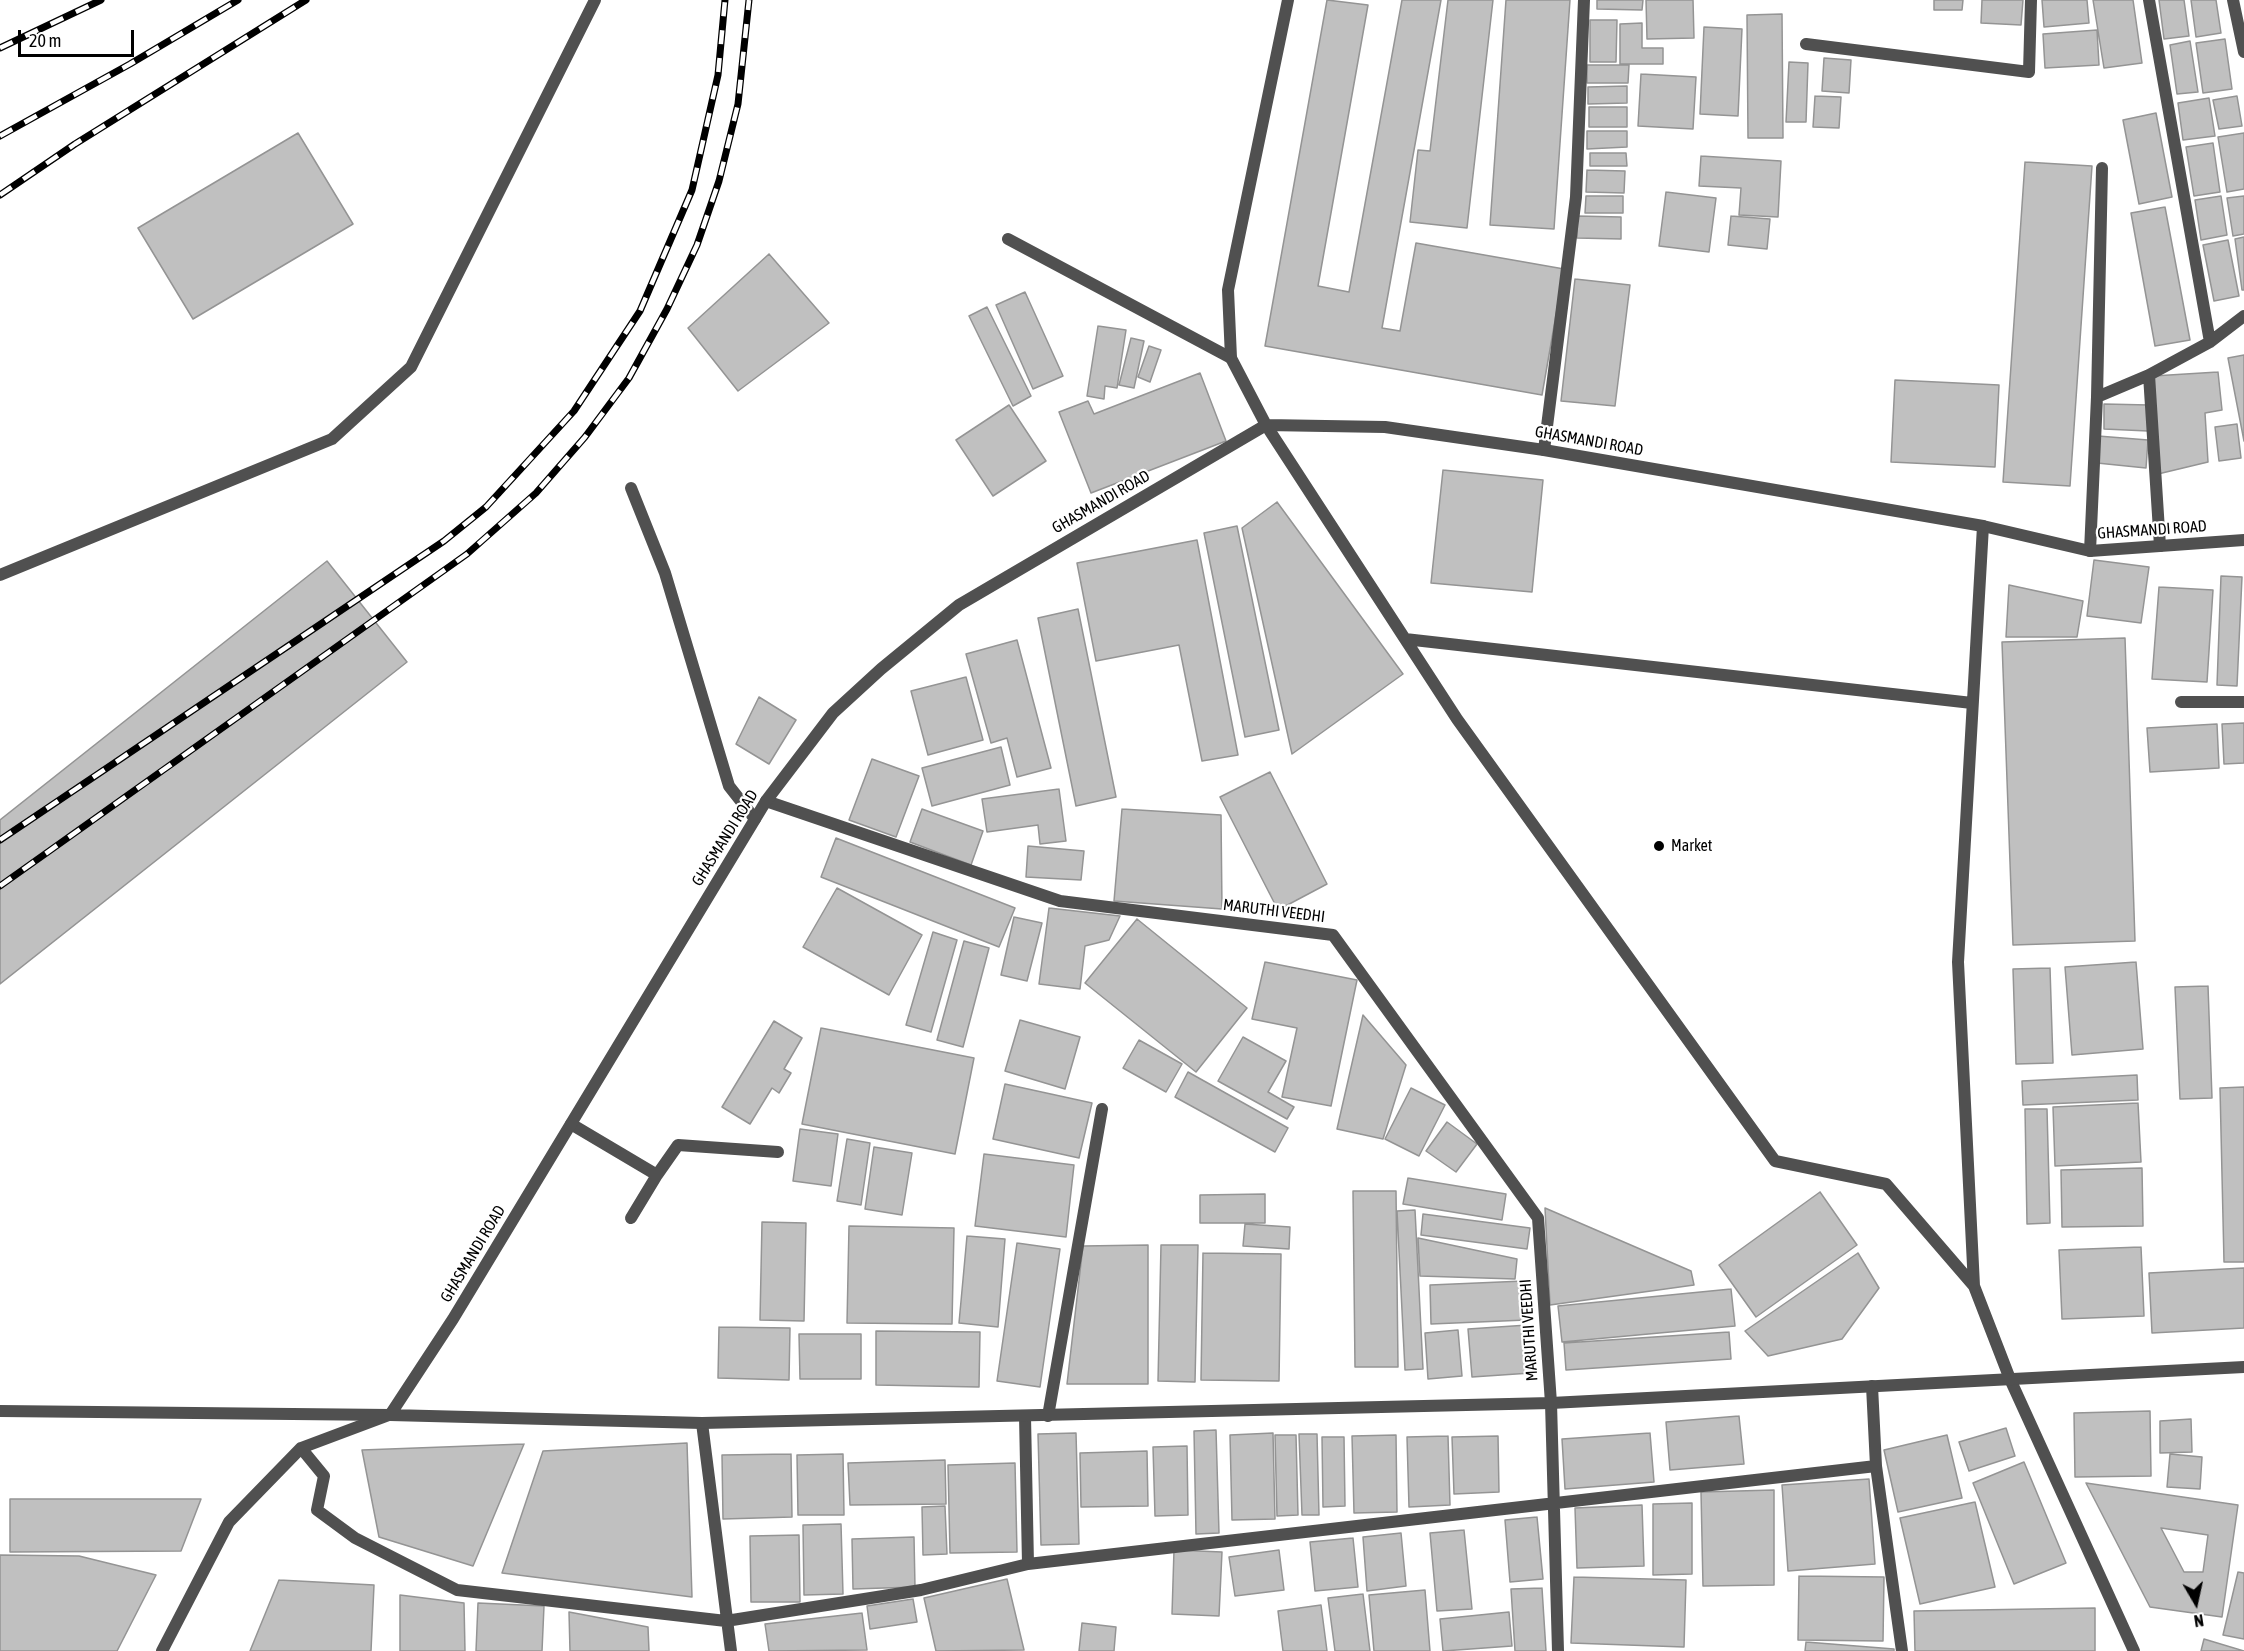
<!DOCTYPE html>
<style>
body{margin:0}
#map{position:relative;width:2244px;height:1651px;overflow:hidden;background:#fff;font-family:"Asap Condensed",sans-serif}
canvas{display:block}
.north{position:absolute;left:2166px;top:1573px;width:60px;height:60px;-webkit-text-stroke:4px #fff;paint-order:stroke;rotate:171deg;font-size:16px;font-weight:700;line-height:24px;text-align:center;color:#000}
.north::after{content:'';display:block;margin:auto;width:21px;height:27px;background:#000;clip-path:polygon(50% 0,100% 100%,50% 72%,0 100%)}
.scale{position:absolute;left:18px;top:30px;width:116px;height:27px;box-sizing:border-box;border:3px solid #000;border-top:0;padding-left:8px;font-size:18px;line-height:21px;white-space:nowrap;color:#000;-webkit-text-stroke:4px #fff;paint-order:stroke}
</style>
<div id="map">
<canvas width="2244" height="1651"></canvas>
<div class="north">N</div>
<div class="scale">20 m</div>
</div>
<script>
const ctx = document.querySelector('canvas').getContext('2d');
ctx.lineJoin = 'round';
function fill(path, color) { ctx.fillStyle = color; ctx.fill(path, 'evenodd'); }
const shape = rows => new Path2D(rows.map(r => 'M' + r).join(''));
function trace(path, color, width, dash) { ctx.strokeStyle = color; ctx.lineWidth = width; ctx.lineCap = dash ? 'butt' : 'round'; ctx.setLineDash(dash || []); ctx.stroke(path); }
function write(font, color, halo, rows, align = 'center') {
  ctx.font = font + ' "Asap Condensed",sans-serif'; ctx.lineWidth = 4.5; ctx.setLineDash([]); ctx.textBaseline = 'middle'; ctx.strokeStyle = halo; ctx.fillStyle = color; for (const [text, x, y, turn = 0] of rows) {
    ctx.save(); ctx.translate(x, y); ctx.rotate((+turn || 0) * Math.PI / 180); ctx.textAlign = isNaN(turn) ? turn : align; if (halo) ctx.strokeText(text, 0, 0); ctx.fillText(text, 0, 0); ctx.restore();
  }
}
const building = shape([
 [1327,0,1368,5,1318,286,1349,292,1402,0,1441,0,1382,328,1400,331,1416,243,1564,269,1542,395,1265,346,1327,0],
 [1448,0,1493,0,1467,228,1410,222,1418,150,1430,151,1448,0],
 [1506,0,1570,0,1554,229,1490,225,1506,0],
 [1597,0,1643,0,1642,10,1597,9,1597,0],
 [1646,0,1693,0,1694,38,1647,39,1646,0],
 [1934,0,1963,0,1962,10,1934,10,1934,0],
 [1982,0,2023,0,2021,25,1981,23,1982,0],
 [2042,0,2087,0,2089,23,2044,27,2042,0],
 [2093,0,2133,0,2142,63,2104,68,2093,0],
 [2159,0,2184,0,2189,36,2164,39,2159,0],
 [2191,0,2216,0,2221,33,2196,37,2191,0],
 [1782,14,1783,138,1748,138,1747,15,1782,14],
 [1590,20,1617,20,1616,62,1590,62,1590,20],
 [1642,23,1642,48,1663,48,1663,64,1620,64,1620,24,1642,23],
 [1704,27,1742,29,1738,116,1700,114,1704,27],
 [2097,30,2099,65,2045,68,2043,34,2097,30],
 [2225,39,2232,89,2203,93,2196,43,2225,39],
 [2190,41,2198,92,2177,94,2170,45,2190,41],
 [1824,58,1851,60,1849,93,1822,91,1824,58],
 [1789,62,1808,63,1806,122,1786,122,1789,62],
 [1587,65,1629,65,1628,83,1587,83,1587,65],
 [1641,74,1696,77,1693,129,1638,126,1641,74],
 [1627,86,1627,103,1588,104,1588,87,1627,86],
 [1815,96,1841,97,1839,128,1813,127,1815,96],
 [2237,96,2242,126,2219,129,2213,100,2237,96],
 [2209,98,2215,136,2183,140,2178,103,2209,98],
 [1589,107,1627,107,1627,127,1589,127,1589,107],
 [2156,113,2172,197,2139,204,2123,120,2156,113],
 [1587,131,1627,131,1627,147,1587,149,1587,131],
 [298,133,353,224,193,319,138,228,298,133],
 [2244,133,2244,189,2227,192,2218,137,2244,133],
 [2213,143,2220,192,2194,196,2186,147,2213,143],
 [1590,153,1626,153,1627,166,1590,166,1590,153],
 [1701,156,1781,161,1778,217,1739,215,1741,188,1699,186,1701,156],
 [2025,162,2092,166,2070,486,2003,482,2025,162],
 [1587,170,1625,171,1624,193,1586,192,1587,170],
 [1666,192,1716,198,1709,252,1659,246,1666,192],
 [1586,196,1623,196,1623,213,1585,213,1586,196],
 [2221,196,2227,235,2201,240,2195,200,2221,196],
 [2244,196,2244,234,2233,236,2227,198,2244,196],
 [2165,207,2190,340,2155,346,2131,213,2165,207],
 [1577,216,1621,217,1621,239,1577,238,1577,216],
 [1731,216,1770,219,1767,249,1728,245,1731,216],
 [2244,237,2244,290,2242,290,2235,239,2244,237],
 [2228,240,2239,296,2214,301,2203,245,2228,240],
 [769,254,829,323,738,391,688,328,769,254],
 [1575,279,1630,285,1615,406,1561,401,1575,279],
 [1025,292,1063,376,1033,389,996,305,1025,292],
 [987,307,1031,396,1013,406,969,316,987,307],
 [1098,326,1126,330,1117,388,1105,386,1104,399,1087,396,1098,326],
 [1131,338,1144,341,1134,388,1119,385,1131,338],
 [1149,346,1161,350,1150,382,1138,377,1149,346],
 [2244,355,2244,441,2228,358,2244,355],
 [2218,372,2222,410,2205,413,2208,462,2158,474,2153,376,2218,372],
 [1200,373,1226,441,1091,493,1059,412,1088,401,1094,414,1200,373],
 [1895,380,1999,385,1995,467,1891,462,1895,380],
 [2104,404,2149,405,2148,431,2104,429,2104,404],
 [1009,405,1046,461,993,496,956,440,1009,405],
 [2237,424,2241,458,2219,461,2215,427,2237,424],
 [2098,436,2148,440,2146,468,2097,463,2098,436],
 [1443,470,1543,480,1532,592,1431,583,1443,470],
 [1277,502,1403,674,1292,754,1242,528,1277,502],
 [1237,526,1279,730,1245,737,1204,533,1237,526],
 [1197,540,1238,755,1202,761,1179,645,1096,661,1077,563,1197,540],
 [2094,560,2149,567,2141,623,2087,616,2094,560],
 [327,561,407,662,0,984,0,820,327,561],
 [2221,576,2242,577,2237,686,2217,685,2221,576],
 [2009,585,2083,601,2077,637,2006,637,2009,585],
 [2159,587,2213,590,2207,682,2152,679,2159,587],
 [1078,609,1116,797,1076,806,1038,618,1078,609],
 [2125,638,2135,941,2013,945,2002,642,2125,638],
 [1017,640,1051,768,1017,777,1007,738,991,743,966,654,1017,640],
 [966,677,983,740,928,755,911,691,966,677],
 [759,697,796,720,769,764,736,744,759,697],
 [2244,723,2244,763,2224,764,2222,724,2244,723],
 [2217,724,2219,768,2150,772,2147,728,2217,724],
 [1001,747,1010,785,932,806,922,768,1001,747],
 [872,759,919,776,896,837,849,820,872,759],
 [1270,772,1327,884,1278,910,1220,797,1270,772],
 [1059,789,1066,841,1040,844,1038,825,987,832,982,799,1059,789],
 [922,809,983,831,971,865,910,842,922,809],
 [1122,809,1221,815,1222,909,1114,901,1122,809],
 [836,838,1015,908,999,947,821,877,836,838],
 [1028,846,1084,851,1081,880,1026,877,1028,846],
 [837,888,922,935,889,995,803,947,837,888],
 [1049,908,1120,916,1109,940,1085,946,1080,989,1039,984,1049,908],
 [1014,917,1042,923,1027,981,1001,975,1014,917],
 [1137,919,1247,1008,1196,1072,1085,983,1137,919],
 [933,932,957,940,931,1032,906,1025,933,932],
 [964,941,989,948,963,1047,937,1040,964,941],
 [1265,962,1357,980,1331,1106,1282,1097,1297,1028,1252,1019,1265,962],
 [2136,962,2143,1049,2072,1055,2065,967,2136,962],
 [2050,968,2053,1063,2016,1064,2013,969,2050,968],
 [2208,986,2212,1098,2180,1099,2175,987,2208,986],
 [1363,1015,1406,1065,1383,1139,1337,1129,1363,1015],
 [1020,1020,1080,1037,1065,1089,1005,1071,1020,1020],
 [774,1021,802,1038,784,1069,791,1073,779,1093,772,1088,750,1124,722,1107,774,1021],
 [821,1028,974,1058,955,1154,802,1124,821,1028],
 [1243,1037,1286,1061,1268,1092,1294,1107,1287,1119,1218,1081,1243,1037],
 [1139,1040,1182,1064,1166,1092,1123,1068,1139,1040],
 [1188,1072,1288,1128,1275,1152,1175,1097,1188,1072],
 [2137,1075,2138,1100,2023,1105,2022,1081,2137,1075],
 [1005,1084,1092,1103,1079,1158,993,1139,1005,1084],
 [2244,1087,2244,1262,2224,1262,2220,1088,2244,1087],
 [1411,1088,1445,1105,1419,1156,1385,1139,1411,1088],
 [2138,1103,2141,1162,2055,1166,2053,1107,2138,1103],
 [2025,1109,2047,1109,2050,1223,2027,1224,2025,1109],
 [1447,1122,1477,1144,1456,1172,1426,1151,1447,1122],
 [800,1129,838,1134,831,1186,793,1181,800,1129],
 [847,1139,870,1143,861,1205,837,1201,847,1139],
 [874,1147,912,1153,902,1215,865,1209,874,1147],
 [984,1154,1074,1165,1066,1237,975,1226,984,1154],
 [2142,1168,2143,1226,2062,1227,2061,1170,2142,1168],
 [1408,1178,1506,1194,1502,1220,1403,1204,1408,1178],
 [1353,1191,1396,1191,1398,1367,1355,1367,1353,1191],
 [1820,1192,1857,1245,1756,1317,1719,1265,1820,1192],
 [1265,1194,1265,1223,1200,1223,1200,1195,1265,1194],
 [1545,1208,1691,1271,1694,1285,1550,1305,1545,1208],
 [1415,1210,1423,1369,1405,1370,1397,1211,1415,1210],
 [1423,1214,1530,1228,1527,1249,1421,1235,1423,1214],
 [762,1222,806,1223,804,1321,760,1320,762,1222],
 [1245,1224,1290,1227,1289,1249,1243,1246,1245,1224],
 [849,1226,954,1228,952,1324,847,1323,849,1226],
 [967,1236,1005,1239,998,1327,959,1323,967,1236],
 [1418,1238,1517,1259,1515,1279,1420,1276,1418,1238],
 [1017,1243,1060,1249,1040,1387,997,1381,1017,1243],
 [1148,1245,1148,1384,1067,1384,1083,1246,1148,1245],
 [1161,1245,1198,1245,1195,1382,1158,1381,1161,1245],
 [2141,1247,2144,1316,2062,1319,2059,1250,2141,1247],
 [1203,1253,1281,1254,1279,1381,1201,1380,1203,1253],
 [1858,1253,1879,1288,1842,1339,1768,1356,1745,1331,1858,1253],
 [2244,1268,2244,1328,2152,1333,2149,1273,2244,1268],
 [1524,1281,1526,1320,1431,1324,1430,1285,1524,1281],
 [1731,1289,1735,1326,1562,1342,1558,1306,1731,1289],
 [1528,1325,1531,1373,1472,1377,1468,1329,1528,1325],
 [719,1327,790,1328,789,1380,718,1378,719,1327],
 [1458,1330,1462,1376,1428,1379,1425,1333,1458,1330],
 [876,1331,980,1332,979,1387,876,1385,876,1331],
 [1729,1332,1731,1359,1566,1370,1564,1343,1729,1332],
 [799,1334,861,1334,861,1379,800,1379,799,1334],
 [2150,1411,2151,1476,2075,1477,2074,1413,2150,1411],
 [1739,1416,1744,1464,1670,1470,1666,1422,1739,1416],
 [2191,1419,2192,1452,2160,1453,2160,1421,2191,1419],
 [2006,1428,2015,1456,1969,1471,1959,1442,2006,1428],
 [1216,1430,1219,1533,1196,1534,1194,1431,1216,1430],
 [1076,1433,1079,1544,1041,1545,1038,1434,1076,1433],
 [1273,1433,1275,1519,1232,1520,1230,1435,1273,1433],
 [1650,1433,1654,1482,1565,1489,1562,1439,1650,1433],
 [1299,1434,1317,1434,1319,1515,1302,1515,1299,1434],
 [1275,1435,1296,1435,1298,1515,1277,1516,1275,1435],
 [1396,1435,1397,1512,1354,1513,1352,1436,1396,1435],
 [1947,1435,1962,1498,1898,1512,1884,1450,1947,1435],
 [1448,1436,1450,1505,1409,1507,1407,1437,1448,1436],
 [1498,1436,1499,1492,1454,1494,1452,1437,1498,1436],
 [1322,1437,1344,1437,1345,1506,1323,1507,1322,1437],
 [687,1443,692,1597,502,1573,543,1451,687,1443],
 [524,1444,473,1566,379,1537,362,1450,524,1444],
 [1187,1446,1188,1515,1155,1516,1153,1447,1187,1446],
 [1147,1451,1148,1506,1081,1507,1080,1453,1147,1451],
 [791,1454,792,1517,723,1519,722,1455,791,1454],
 [843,1454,844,1515,798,1515,797,1455,843,1454],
 [2170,1454,2202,1457,2200,1489,2167,1487,2170,1454],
 [945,1460,946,1504,850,1505,848,1463,945,1460],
 [2024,1462,2066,1563,2014,1584,1973,1483,2024,1462],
 [1015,1463,1017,1552,950,1553,948,1465,1015,1463],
 [1869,1479,1875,1564,1788,1571,1782,1485,1869,1479],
 [2086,1483,2238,1505,2222,1617,2150,1607,2086,1483],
 [2161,1528,2208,1535,2203,1572,2184,1572,2161,1528],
 [1774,1490,1774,1585,1703,1586,1701,1492,1774,1490],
 [10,1499,201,1499,181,1551,10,1552,10,1499],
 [1975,1502,1995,1587,1920,1604,1900,1518,1975,1502],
 [1692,1503,1692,1574,1653,1575,1653,1504,1692,1503],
 [1642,1505,1644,1566,1577,1568,1575,1508,1642,1505],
 [945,1506,947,1554,923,1555,922,1507,945,1506],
 [1537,1517,1543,1579,1510,1582,1505,1520,1537,1517],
 [841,1524,843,1594,804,1595,803,1525,841,1524],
 [1464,1530,1472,1609,1437,1611,1430,1533,1464,1530],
 [1401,1533,1406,1586,1367,1591,1363,1537,1401,1533],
 [799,1535,800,1602,751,1602,750,1536,799,1535],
 [914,1537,915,1587,853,1589,852,1539,914,1537],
 [1353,1538,1358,1587,1315,1591,1310,1542,1353,1538],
 [1174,1550,1222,1552,1219,1616,1172,1614,1174,1550],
 [1279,1550,1284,1590,1235,1596,1229,1557,1279,1550],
 [0,1555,79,1556,156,1575,117,1651,0,1651,0,1555],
 [2238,1572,2244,1573,2244,1639,2223,1635,2238,1572],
 [1799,1576,1884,1577,1883,1641,1798,1640,1799,1576],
 [1574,1577,1686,1580,1684,1647,1571,1643,1574,1577],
 [1007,1579,1024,1650,936,1651,924,1598,1007,1579],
 [279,1580,374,1585,371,1651,250,1651,279,1580],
 [1542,1588,1546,1651,1515,1651,1511,1589,1542,1588],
 [1425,1590,1430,1651,1374,1651,1369,1595,1425,1590],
 [1363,1594,1370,1651,1335,1651,1328,1598,1363,1594],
 [400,1595,464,1603,465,1651,400,1651,400,1595],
 [913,1599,917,1622,870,1629,867,1606,913,1599],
 [478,1603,544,1606,542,1651,476,1651,478,1603],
 [1321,1605,1327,1651,1283,1651,1278,1611,1321,1605],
 [2095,1608,2095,1651,1915,1651,1914,1611,2095,1608],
 [569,1612,648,1627,649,1651,570,1651,569,1612],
 [1509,1612,1512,1646,1443,1651,1440,1619,1509,1612],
 [862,1613,867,1650,769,1651,765,1624,862,1613],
 [1082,1623,1116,1627,1114,1651,1079,1651,1082,1623],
 [2204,1639,2244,1651,2201,1651,2204,1639],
 [1806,1642,1894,1649,1894,1651,1805,1651,1806,1642]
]);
fill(building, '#c0c0c0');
trace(building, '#949494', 1.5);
trace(shape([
 [631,488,665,573,729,786,755,819],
 [571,1124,657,1175,678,1145,778,1152],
 [631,1218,657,1175]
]), '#505050', 12);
trace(shape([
 [1266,425,1457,719,1775,1161,1886,1184,1974,1286],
 [1983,526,1958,962,1974,1286,2010,1379],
 [1405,639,1972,703]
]), '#505050', 12);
trace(shape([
 [2149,0,2210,342],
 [2233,0,2244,52],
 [1806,44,2029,72,2031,0],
 [1008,239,1231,358],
 [2149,375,2160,546],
 [2097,397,2102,168],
 [1544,450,1576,197,1584,0],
 [2090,551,2097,397,2149,375,2210,342,2244,316],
 [2181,702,2244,702],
 [766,801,1060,901,1333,935,1538,1218,1551,1403,1558,1651],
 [2010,1379,2134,1651],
 [1872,1386,1876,1466,1902,1651],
 [1025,1416,1028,1564],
 [1048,1416,1102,1109],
 [702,1423,731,1651],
 [301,1448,324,1476,317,1510,355,1538,457,1590,726,1621,921,1590,1028,1564,1876,1466],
 [162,1651,229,1522,301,1448,389,1415]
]), '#505050', 12);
trace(shape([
 [1266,425,1231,358,1228,290,1288,0],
 [0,575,332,439,411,367,595,0],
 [0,1411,390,1415,702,1423,1551,1403,2244,1367],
 [390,1415,453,1319,766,801,833,713,881,669,959,605,1266,425,1385,427,1544,450,1983,526,2090,551,2244,540]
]), '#505050', 12);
const rail = shape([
 [0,48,101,0],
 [0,136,130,64,238,0],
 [0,195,75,144,306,0],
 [0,840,444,541,486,507,574,411,640,311,692,190,718,75,725,0],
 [0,886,467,554,536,493,585,437,629,378,667,309,697,245,719,181,738,104,749,0]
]);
trace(rail, '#000', 7);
trace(rail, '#fff', 4.5, [14]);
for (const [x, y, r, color] of [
 [1659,846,6,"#000"]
]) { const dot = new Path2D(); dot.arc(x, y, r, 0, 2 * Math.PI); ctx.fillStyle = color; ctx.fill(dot); trace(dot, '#fff', 2); }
write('16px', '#000', '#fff', [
 ["GHASMANDI ROAD",1589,441,10],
 ["GHASMANDI ROAD",1101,502,-30],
 ["GHASMANDI ROAD",2152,530,-4],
 ["GHASMANDI ROAD",725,838,-58],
 ["MARUTHI VEEDHI",1274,911,7],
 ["GHASMANDI ROAD",473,1254,-59],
 ["MARUTHI VEEDHI",1529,1330,-94]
]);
write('16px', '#000', '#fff', [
 ["Market",1671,846]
], 'left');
</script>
